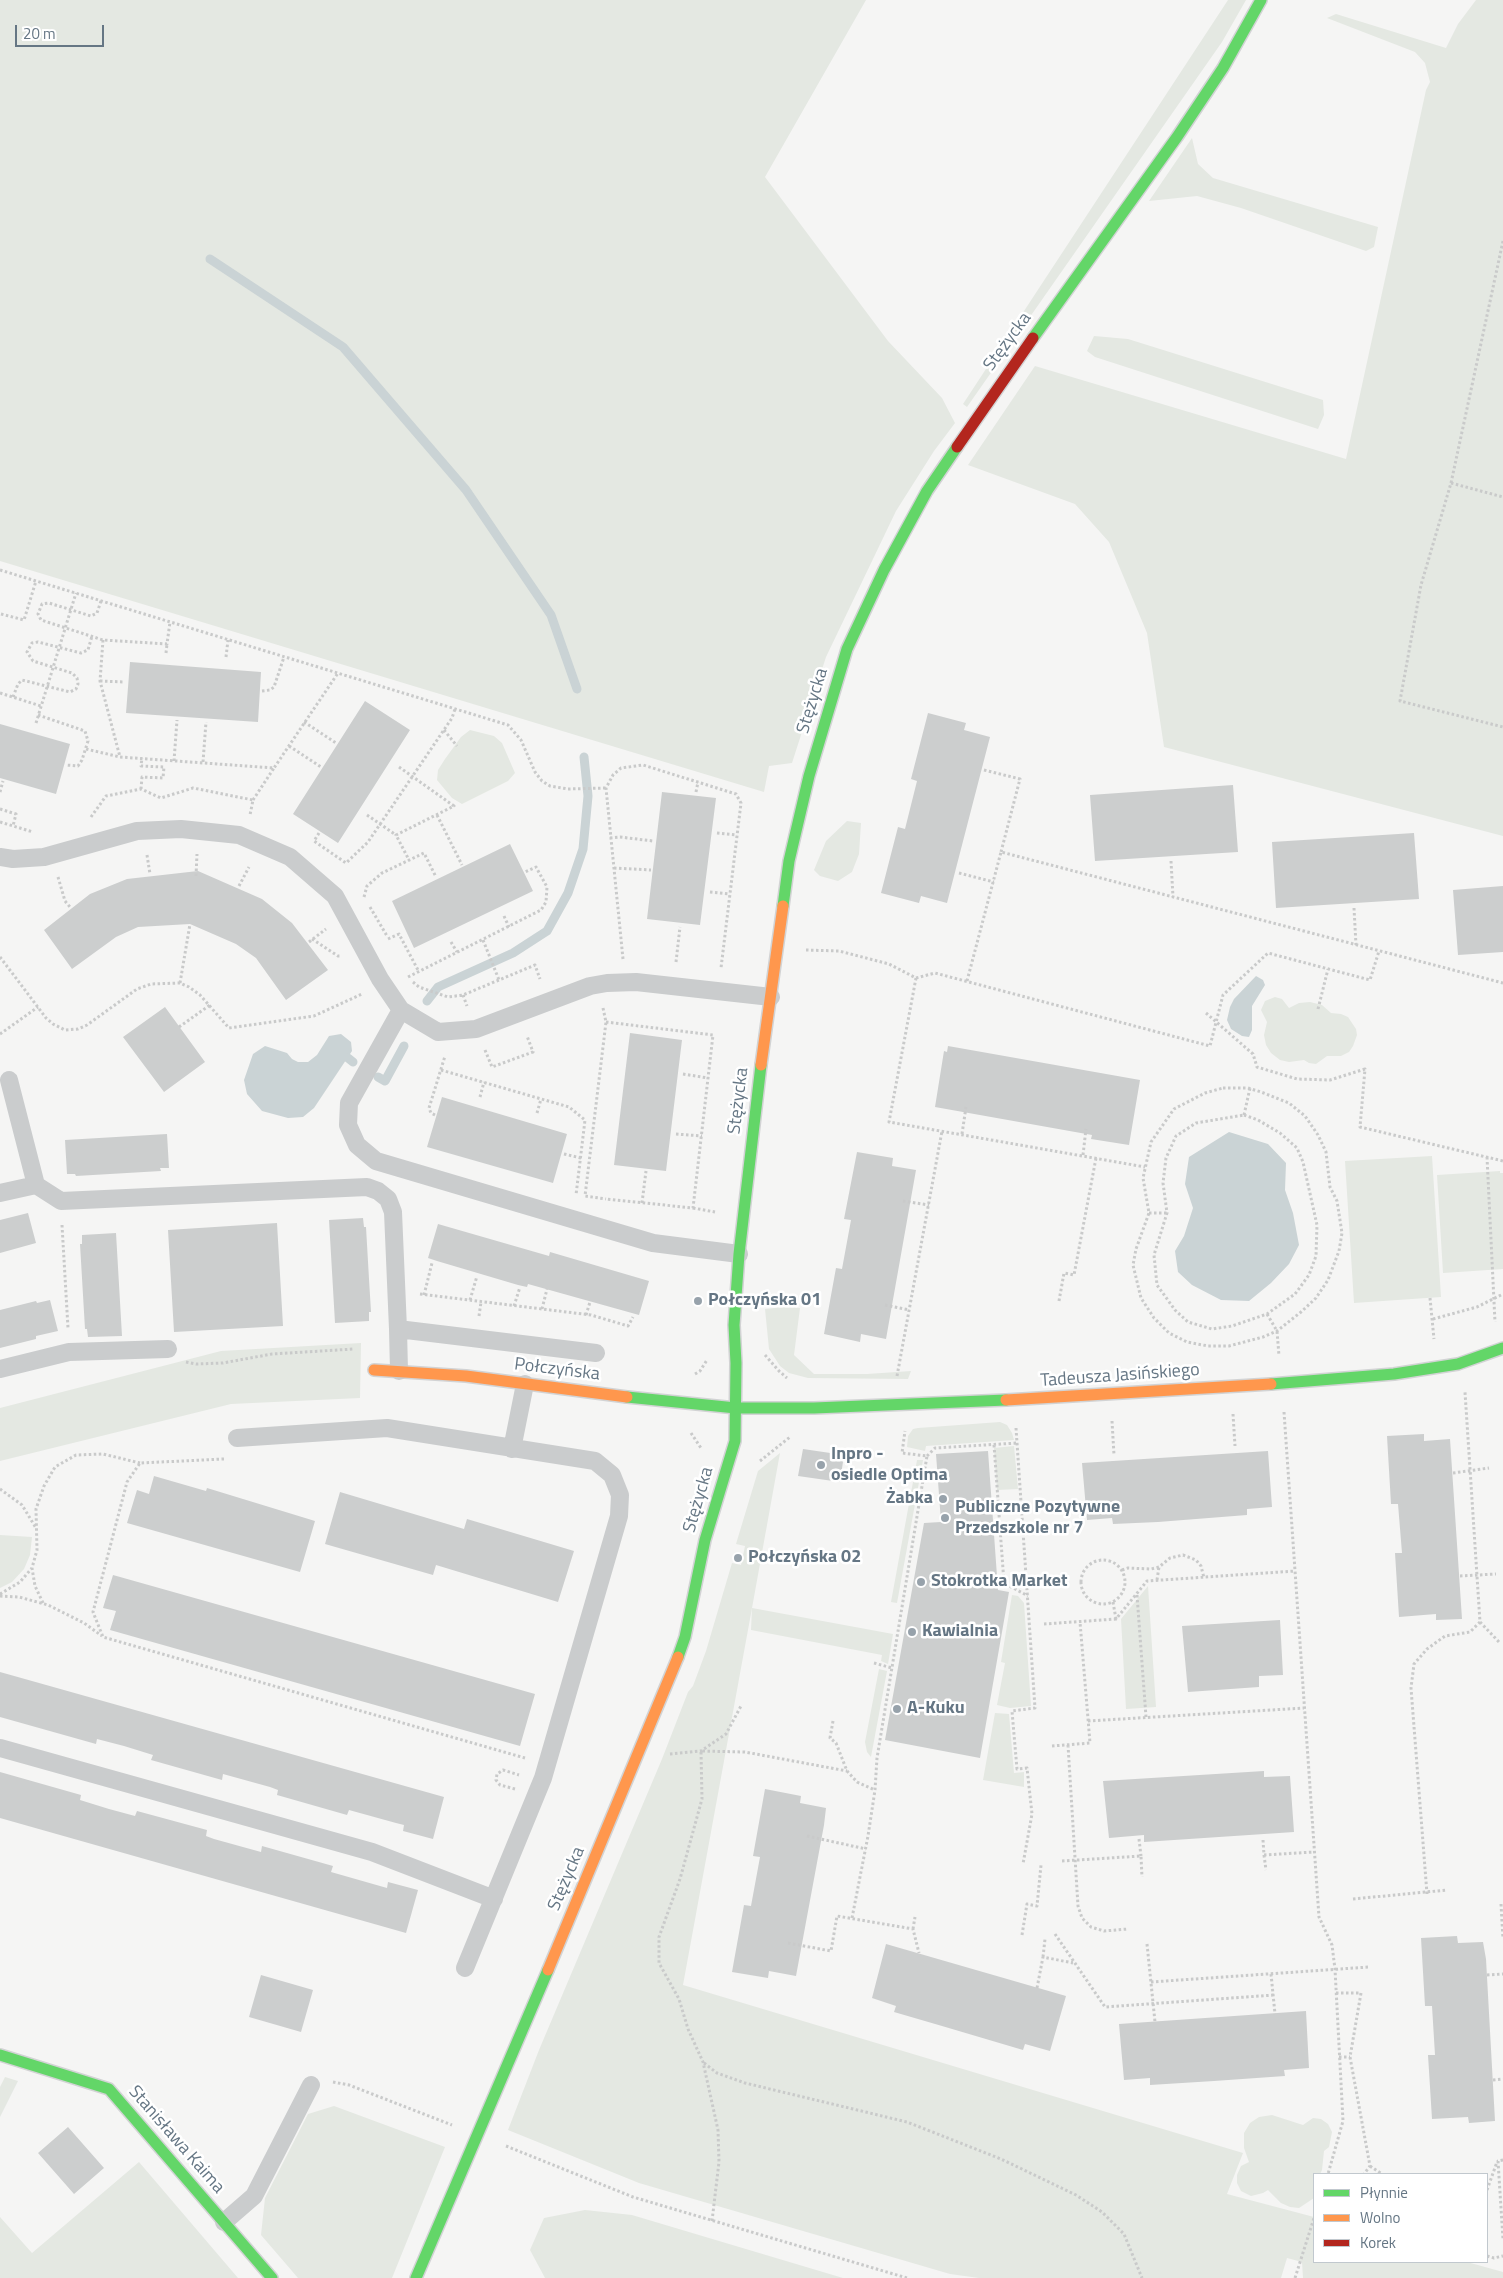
<!DOCTYPE html>
<meta charset="utf-8">
<style>
body{margin:0}
#map{position:relative;width:1503px;height:2278px;overflow:hidden;background:#f5f5f4;font-family:"Titillium Web",sans-serif}
canvas{display:block}
.legend{position:absolute;left:1313px;top:2173px;width:175px;height:90px;box-sizing:border-box;background:#fff;border:1px solid #c1c8ce;margin:0;padding:6px 9px;list-style:none;font-size:15px;color:#657684}
.legend li{display:flex;align-items:center;gap:10px;height:25px}
.legend b{width:25px;border:1px solid #c1c8ce}
.scale{position:absolute;left:15px;top:25px;width:89px;height:22px;box-sizing:border-box;border:2px solid #657684;border-top:0;padding-left:6px;font-size:15px;line-height:18px;white-space:nowrap;color:#657684;-webkit-text-stroke:4px #fff;paint-order:stroke}
</style>
<div id="map">
<canvas width="1503" height="2278"></canvas>
<ul class="legend">
<li><b style="height:6px;background:#63d668"></b>Płynnie</li>
<li><b style="height:6px;background:#ff974d"></b>Wolno</li>
<li><b style="height:6px;background:#b3261e"></b>Korek</li>
</ul>
<div class="scale">20 m</div>
</div>
<script>
const ctx = document.querySelector('canvas').getContext('2d');
ctx.lineJoin = 'round';
function fill(path, color) { ctx.fillStyle = color; ctx.fill(path, 'evenodd'); }
const shape = rows => new Path2D(rows.map(r => 'M' + r).join(''));
function trace(path, color, width, dash) { ctx.strokeStyle = color; ctx.lineWidth = width; ctx.lineCap = dash ? 'butt' : 'round'; ctx.setLineDash(dash || []); ctx.stroke(path); }
function write(font, color, halo, rows, align = 'center') {
  ctx.font = font + ' "Titillium Web",sans-serif'; ctx.lineWidth = 5; ctx.setLineDash([]); ctx.textBaseline = 'middle'; ctx.strokeStyle = halo; ctx.fillStyle = color; for (const [text, x, y, turn = 0] of rows) {
    ctx.save(); ctx.translate(x, y); ctx.rotate((+turn || 0) * Math.PI / 180); ctx.textAlign = isNaN(turn) ? turn : align; if (halo) ctx.strokeText(text, 0, 0); ctx.fillText(text, 0, 0); ctx.restore();
  }
}
fill(shape([
 [0,0,866,0,765,177,888,341,942,398,955,423,934,451,896,511,826,657,792,763,769,766,764,792,0,561],
 [1228,0,1246,0,1222,42,967,407,963,404],
 [1476,0,1503,0,1503,836,1164,747,1147,633,1109,542,1075,504,968,465,1035,366,1346,459,1426,90,1430,82,1425,63,1415,52,1327,18,1336,14,1446,48,1458,24],
 [1192,138,1198,164,1213,178,1378,227,1374,247,1366,251,1241,208,1197,196,1149,201],
 [1094,336,1128,339,1323,400,1324,415,1318,429,1095,357,1087,351],
 [470,730,494,736,502,743,515,773,508,781,462,804,452,798,437,780,438,770,445,759,461,737],
 [847,821,861,823,859,854,852,872,838,881,820,876,814,870,826,841],
 [1275,997,1282,999,1289,1008,1299,1003,1310,1002,1322,1005,1331,1013,1341,1014,1348,1017,1356,1029,1357,1035,1353,1046,1349,1052,1341,1056,1327,1056,1316,1064,1309,1063,1304,1060,1289,1062,1280,1060,1271,1053,1266,1045,1264,1035,1267,1022,1261,1010,1265,1001],
 [1432,1156,1441,1297,1354,1303,1345,1161],
 [1500,1171,1500,1173,1503,1173,1503,1269,1443,1273,1437,1175],
 [784,1307,800,1308,794,1355,814,1374,867,1374,911,1371,908,1379,808,1378,789,1373,780,1366,769,1349,765,1309],
 [361,1343,360,1398,231,1404,0,1461,0,1408,221,1351],
 [1000,1422,1007,1425,1012,1433,1014,1440,926,1446,925,1451,907,1447,908,1436,913,1429,918,1428],
 [1014,1446,1018,1489,997,1490,994,1448],
 [780,1453,752,1608,893,1634,888,1664,881,1661,882,1655,751,1630,752,1608,683,1985,1243,2153,1227,2194,1314,2217,1314,2262,1467,2262,1503,2272,1503,2278,1303,2278,1302,2262,1287,2258,1281,2278,979,2278,950,2274,639,2183,508,2130,539,2050,662,1759,688,1692,693,1686,706,1651,732,1563,741,1565,745,1546,736,1544,758,1471],
 [917,1460,923,1460,897,1603,891,1602],
 [0,1535,32,1537,30,1555,24,1569,12,1582,0,1588],
 [1148,1586,1156,1707,1126,1709,1121,1619],
 [1012,1595,1018,1596,1024,1603,1031,1706,1010,1708,997,1705,1005,1663,1001,1662],
 [879,1669,887,1671,871,1757,867,1752,865,1742],
 [995,1713,1009,1714,1014,1773,1024,1772,1024,1787,983,1780],
 [5,2077,18,2081,0,2117,0,2087],
 [334,2106,445,2147,392,2278,298,2278,261,2235,265,2198,308,2114],
 [1272,2115,1303,2125,1313,2118,1321,2119,1328,2124,1332,2132,1329,2147,1324,2151,1322,2170,1320,2174,1314,2174,1314,2198,1299,2208,1290,2207,1281,2203,1268,2190,1263,2193,1251,2196,1241,2191,1237,2183,1237,2175,1241,2166,1249,2162,1244,2148,1244,2133,1250,2123,1259,2117],
 [139,2162,238,2278,0,2278,0,2217,32,2253],
 [585,2210,632,2215,843,2278,545,2278,530,2250,544,2218]
]), '#e4e8e2');
fill(shape([
 [1256,976,1263,980,1265,985,1252,1006,1252,1030,1249,1037,1242,1036,1231,1029,1227,1020,1230,1007,1234,999],
 [341,1034,351,1042,352,1051,314,1108,303,1117,288,1118,262,1111,247,1094,244,1080,253,1054,265,1046,287,1053,292,1059,298,1062,308,1062,317,1055,329,1036],
 [1229,1132,1268,1144,1286,1163,1285,1190,1293,1213,1299,1245,1289,1264,1271,1283,1249,1301,1221,1300,1192,1285,1178,1272,1175,1251,1184,1236,1193,1208,1185,1184,1189,1157]
]), '#cad3d5');
trace(shape([
 [210,259,343,347,466,490,551,615,577,689],
 [427,1001,438,987,513,953,547,931,568,893,583,849,588,796,584,757],
 [348,1058,353,1062],
 [378,1077,385,1081,404,1046]
]), '#cad3d5', 9);
fill(shape([
 [130,662,261,672,258,722,126,713],
 [365,701,410,730,338,843,293,814],
 [928,713,966,723,964,730,990,737,947,903,921,896,919,903,881,893,898,827,905,829,917,781,911,779],
 [0,724,70,744,56,794,0,778],
 [1233,785,1238,852,1095,861,1090,795],
 [662,792,716,798,700,925,647,919],
 [1414,833,1419,899,1276,908,1272,842],
 [510,844,533,891,414,948,392,901],
 [198,871,262,899,292,923,328,970,286,1000,256,958,236,944,190,924,138,927,116,937,72,969,44,930,90,894,127,879],
 [1503,886,1503,952,1458,955,1453,890],
 [165,1007,205,1062,164,1092,123,1037],
 [630,1033,682,1040,666,1171,614,1165],
 [948,1046,1140,1080,1129,1145,1091,1139,1092,1135,935,1107,944,1051,947,1052],
 [442,1097,567,1134,553,1183,427,1147],
 [167,1134,169,1168,160,1168,161,1171,76,1176,75,1174,67,1174,65,1140],
 [857,1152,893,1158,892,1166,916,1170,886,1339,861,1334,860,1342,824,1334,836,1268,842,1269,851,1220,844,1219],
 [28,1213,36,1243,0,1253,0,1220],
 [363,1218,364,1227,366,1227,369,1279,371,1312,369,1312,369,1321,335,1323,329,1220],
 [277,1223,283,1326,174,1332,168,1230],
 [438,1224,549,1256,550,1252,649,1281,639,1315,528,1284,527,1287,518,1285,437,1261,428,1258],
 [116,1233,122,1336,88,1337,87,1329,85,1329,80,1244,82,1244,82,1235],
 [50,1300,58,1331,36,1336,36,1339,0,1348,0,1310,36,1301,37,1303],
 [1424,1434,1424,1441,1450,1439,1462,1619,1436,1620,1436,1614,1399,1617,1395,1553,1402,1553,1398,1504,1391,1504,1387,1436],
 [803,1449,844,1455,840,1482,798,1476],
 [988,1451,998,1590,1009,1592,980,1758,885,1740,924,1523,941,1522,936,1454],
 [1268,1451,1272,1507,1247,1509,1247,1515,1158,1522,1113,1524,1112,1518,1087,1520,1082,1463],
 [154,1476,206,1491,207,1488,315,1521,300,1572,127,1523,137,1490,149,1494],
 [340,1492,464,1529,467,1519,574,1551,558,1602,436,1565,433,1575,325,1544],
 [113,1575,535,1694,520,1746,110,1630,116,1611,103,1608],
 [1280,1620,1283,1675,1259,1676,1259,1687,1188,1692,1182,1626],
 [0,1672,444,1797,433,1839,403,1831,404,1825,396,1823,349,1810,347,1815,277,1795,278,1790,270,1787,223,1774,222,1780,151,1760,153,1755,124,1746,97,1739,96,1744,0,1717],
 [1264,1771,1264,1777,1290,1776,1294,1832,1144,1842,1144,1835,1109,1838,1103,1781],
 [0,1772,81,1795,80,1800,109,1809,135,1816,137,1811,207,1830,206,1836,214,1839,261,1852,262,1846,333,1866,331,1872,387,1888,388,1882,418,1890,406,1933,0,1818],
 [765,1789,801,1796,800,1803,826,1808,824,1825,796,1976,769,1971,768,1978,732,1972,744,1905,751,1906,760,1857,753,1856],
 [1457,1936,1458,1943,1483,1942,1486,1959,1495,2121,1469,2123,1468,2117,1432,2119,1428,2055,1435,2055,1432,2006,1425,2006,1421,1938],
 [886,1944,1066,1996,1050,2051,1025,2044,1023,2050,942,2026,894,2012,896,2006,872,1998],
 [261,1975,313,1990,301,2032,249,2017],
 [1306,2011,1309,2068,1284,2070,1285,2076,1214,2081,1150,2085,1150,2078,1124,2080,1119,2024],
 [68,2127,104,2168,74,2194,38,2153]
]), '#cccece');
const fast = shape([
 [1033,338,1177,137,1223,68,1261,0],
 [783,906,789,861,809,776,847,649,884,570,927,491,957,447],
 [1271,1384,1394,1374,1458,1364,1503,1348],
 [627,1397,736,1408,814,1408,1006,1400],
 [678,1657,685,1637,705,1540,735,1441,736,1363,734,1325,739,1254,761,1065],
 [0,2055,109,2089,272,2278],
 [416,2278,548,1970]
]);
const slow = shape([
 [761,1065,783,906],
 [374,1370,466,1376,627,1397],
 [1006,1400,1271,1384],
 [548,1970,678,1657]
]);
const jam = shape([
 [957,447,1033,338]
]);
trace(fast, '#d2d3d4', 14);
trace(slow, '#d2d3d4', 14);
trace(jam, '#d2d3d4', 14);
trace(shape([
 [1503,241,1451,483,1421,585,1400,701,1503,727],
 [1451,483,1503,497],
 [0,570,508,725,521,740,535,772,542,781,550,786,568,789,606,788],
 [101,601,97,613,91,616,49,603,42,604,38,614,41,620,103,640,167,644,170,622],
 [1,614,24,620,36,581],
 [103,640,100,681,120,757],
 [166,653,167,644],
 [226,657,228,640],
 [100,681,125,682],
 [262,691,270,690,274,687,284,657],
 [0,693,41,706],
 [13,697,18,684,22,680,70,692,76,689,78,684,77,678,72,673,33,661,27,652,32,643,38,642,81,653,88,650,92,636],
 [38,715,85,731,88,741,82,760,78,766,66,765],
 [304,722,336,743],
 [36,723,76,593],
 [444,730,457,746],
 [289,746,321,767],
 [86,749,120,757,274,768,338,673],
 [174,761,177,720],
 [203,762,206,722],
 [399,767,454,806,396,835,409,860],
 [984,770,1020,779,1001,852],
 [141,789,142,777,163,778,164,767,141,766,142,758],
 [0,792,3,781],
 [696,792,698,782],
 [253,800,274,768],
 [0,809,16,814,13,826],
 [367,815,396,835],
 [437,815,462,865],
 [91,817,106,796,141,789,161,798,193,788,253,800,250,815],
 [0,822,33,832],
 [319,833,314,841,346,863,368,842,452,718,455,709],
 [717,833,737,835],
 [610,838,620,837,653,841],
 [147,855,150,874],
 [1171,861,1173,897],
 [614,868,651,870],
 [959,873,994,882],
 [196,876,197,854],
 [58,877,65,901,70,907],
 [239,886,249,867],
 [710,892,730,894],
 [364,897,367,886,382,873,424,853,436,877],
 [370,907,387,936],
 [1354,908,1356,945],
 [504,916,509,927],
 [312,939,338,956,341,956],
 [388,939,399,934,419,972],
 [483,940,499,980],
 [309,942,326,929],
 [451,942,457,952],
 [806,950,839,951,889,964,916,978,889,1122,1145,1167],
 [0,957,46,1018,53,1024,65,1030,78,1029,87,1025,137,989,151,984,180,983,189,987,200,995,229,1028,314,1016,362,994],
 [623,959,606,788,613,775,621,768,643,765,736,794,741,803,721,968],
 [676,962,680,927],
 [408,977,541,910,546,902,547,887,536,867,525,872],
 [916,978,935,973,1210,1046,1223,995,1268,953,1370,980,1379,951],
 [967,981,1001,852,1503,983],
 [413,982,419,987,448,997,463,995,535,965,540,979],
 [180,983,190,924],
 [463,995,467,1006],
 [603,1008,606,1022,585,1196,606,1199],
 [1318,1009,1328,969],
 [1206,1013,1253,1054,1257,1067,1297,1079,1330,1080,1365,1069,1360,1127,1503,1161],
 [606,1022,713,1035,693,1208,606,1199],
 [179,1027,210,1005],
 [0,1034,38,1007],
 [485,1050,492,1067,533,1052,527,1036],
 [441,1070,569,1107,585,1120,576,1195],
 [683,1074,708,1078],
 [1223,1088,1248,1088,1261,1092,1289,1103,1305,1116,1318,1135,1326,1152,1330,1187,1337,1201,1342,1233,1339,1251,1328,1280,1316,1298,1301,1312,1277,1331,1263,1337,1229,1346,1208,1346,1187,1342,1169,1333,1154,1318,1141,1298,1133,1265,1136,1249,1149,1213,1143,1178,1151,1142,1174,1109,1205,1093,1223,1088],
 [480,1097,484,1082],
 [537,1113,541,1099],
 [435,1115,431,1113,429,1108,445,1056],
 [1244,1115,1258,1120,1280,1133,1297,1148,1303,1162,1317,1225,1316,1256,1309,1275,1295,1294,1267,1314,1232,1326,1212,1329,1188,1322,1175,1310,1157,1285,1154,1255,1167,1213,1163,1183,1166,1158,1176,1136,1196,1123,1244,1115],
 [1244,1115,1250,1088],
 [676,1134,702,1136],
 [962,1134,966,1107],
 [564,1154,581,1158],
 [1083,1155,1086,1129],
 [1487,1157,1495,1322],
 [903,1201,929,1205],
 [642,1203,646,1171],
 [693,1208,715,1212],
 [1149,1213,1167,1213],
 [62,1225,68,1328],
 [420,1294,591,1315,628,1326,633,1317],
 [424,1295,432,1263],
 [1430,1298,1434,1339],
 [470,1300,477,1276],
 [1059,1301,1064,1273,1074,1275,1096,1158],
 [885,1305,909,1310],
 [514,1306,520,1287],
 [542,1309,547,1289],
 [1267,1314,1277,1331,1279,1356],
 [586,1315,590,1302],
 [479,1316,481,1302],
 [1433,1319,1477,1307,1503,1294],
 [765,1355,779,1371,787,1378],
 [186,1362,196,1364,223,1363,272,1354,354,1349],
 [695,1374,700,1371,707,1360],
 [897,1376,942,1131],
 [1284,1412,1319,1917,1332,1945,1335,1969,1343,2121,1328,2174],
 [1233,1414,1235,1446],
 [1112,1421,1114,1455],
 [1016,1428,1035,1708,1012,1711,1017,1769,1027,1768,1032,1814,1023,1864],
 [691,1433,701,1448],
 [994,1445,1004,1583,1028,1596],
 [927,1456,935,1448,1018,1443],
 [224,1459,140,1463,127,1482,93,1612,103,1637,525,1758],
 [760,1461,790,1437],
 [1453,1473,1489,1468],
 [0,1489,22,1505,36,1528],
 '1081 1582a22 22 0 1 1 44 0a22 22 0 1 1-44 0Z',
 [1122,1570,1128,1568,1151,1569,1159,1567,1170,1558,1183,1555,1196,1560,1201,1566,1204,1578],
 [1460,1576,1496,1574],
 [1157,1580,1159,1567],
 [0,1594,20,1582,32,1568],
 [1137,1595,1146,1717],
 [0,1596,19,1597,48,1605,84,1623,102,1636],
 [1113,1602,1116,1619],
 [43,1603,35,1586,32,1568,37,1550,36,1509,44,1486,55,1467,76,1455,103,1454,140,1463],
 [1480,1622,1499,1642],
 [1044,1624,1116,1619,1147,1581,1295,1571],
 [874,1663,892,1668],
 [833,1721,830,1738,836,1743,847,1771,857,1782,875,1790],
 [1088,1721,1304,1708],
 [1068,1745,1078,1906,1082,1918,1091,1927,1104,1931,1128,1929],
 [1052,1746,1090,1743,1080,1622],
 [670,1754,701,1751,726,1734,741,1706],
 [515,1789,500,1785,496,1780,497,1774,503,1770,519,1775],
 [807,1836,866,1849],
 [1139,1839,1141,1856],
 [1263,1840,1264,1855,1314,1852],
 [1264,1855,1266,1870],
 [1062,1861,1141,1856,1142,1877],
 [1427,1894,1411,1688,1414,1664,1427,1649,1445,1636,1470,1632,1480,1622,1465,1392],
 [1353,1899,1447,1890],
 [1501,1904,1503,1939],
 [852,1918,868,1836,875,1790,877,1758,927,1456,902,1453,905,1431],
 [913,1929,915,1917],
 [1055,1934,1105,2007,1274,1995],
 [1022,1935,1027,1904,1037,1906,1041,1865],
 [788,1943,831,1951,837,1916,913,1929,919,1953],
 [1147,1944,1155,2022],
 [1043,1957,1045,1939],
 [1271,1974,1275,2014],
 [1487,1975,1503,1974],
 [1151,1982,1369,1967],
 [1037,1988,1043,1957,1073,1963],
 [1336,1993,1361,1993,1350,2057,1370,2166,1364,2174],
 [1339,2057,1350,2057],
 [704,2063,717,2073,745,2083,907,2122,1001,2159,1076,2195,1102,2212,1124,2234,1142,2278],
 [1493,2080,1503,2079],
 [333,2082,349,2085,452,2125],
 [506,2146,633,2197,907,2278],
 [1503,2160,1498,2161,1503,2239],
 [1370,2166,1382,2174],
 [1487,2190,1497,2162],
 [712,2221,719,2162,718,2130,703,2062,688,2029,679,1999,659,1963,659,1937,680,1879,702,1799,701,1751,745,1752,847,1771],
 [1487,2256,1494,2258,1503,2256],
 [1295,2278,1314,2218]
]), '#c9caca', 3, [2.5, 2.5]);
trace(shape([
 [0,857,13,859,44,857,137,831,181,829,239,835,290,857,335,896,380,979,401,1010,438,1032,476,1029,590,986,607,983,636,982,771,997],
 [401,1010,349,1103,348,1125,357,1145,376,1161,653,1243,739,1254],
 [9,1080,36,1185,61,1201,367,1187,378,1191,388,1199,393,1212,398,1329,596,1353],
 [0,1193,36,1185],
 [398,1329,399,1371],
 [0,1369,69,1352,168,1349],
 [237,1438,387,1428,595,1461,612,1475,620,1495,619,1516,543,1778,465,1968],
 [512,1449,525,1384],
 [0,1748,372,1852,494,1899],
 [224,2222,254,2196,311,2085]
]), '#cacccd', 18);
trace(fast, '#63d668', 11);
trace(slow, '#ff974d', 11);
trace(jam, '#b3261e', 11);
for (const [x, y, r, color] of [
 [698,1301,5,"#97a2ab"],
 [821,1465,5,"#97a2ab"],
 [943,1499,5,"#97a2ab"],
 [945,1518,5,"#97a2ab"],
 [738,1558,5,"#97a2ab"],
 [921,1582,5,"#97a2ab"],
 [912,1632,5,"#97a2ab"],
 [897,1709,5,"#97a2ab"]
]) { const dot = new Path2D(); dot.arc(x, y, r, 0, 2 * Math.PI); ctx.fillStyle = color; ctx.fill(dot); trace(dot, '#fff', 2); }
write('18px', '#657684', '#fff', [
 ["Stężycka",1008,342,-54],
 ["Stężycka",813,701,-73],
 ["Stężycka",739,1101,-83],
 ["Połczyńska",557,1370,7],
 ["Tadeusza Jasińskiego",1120,1376,-4],
 ["Stężycka",699,1500,-74],
 ["Stężycka",567,1879,-67],
 ["Stanisława Kaima",176,2140,49]
]);
write('bold 18px', '#657684', '#fff', [
 ["Połczyńska 01",708,1301],
 ["Inpro -",831,1455],
 ["osiedle Optima",831,1476],
 ["Żabka",933,1499,"right"],
 ["Publiczne Pozytywne",955,1508],
 ["Przedszkole nr 7",955,1529],
 ["Połczyńska 02",748,1558],
 ["Stokrotka Market",931,1582],
 ["Kawialnia",922,1632],
 ["A-Kuku",907,1709]
], 'left');
</script>
